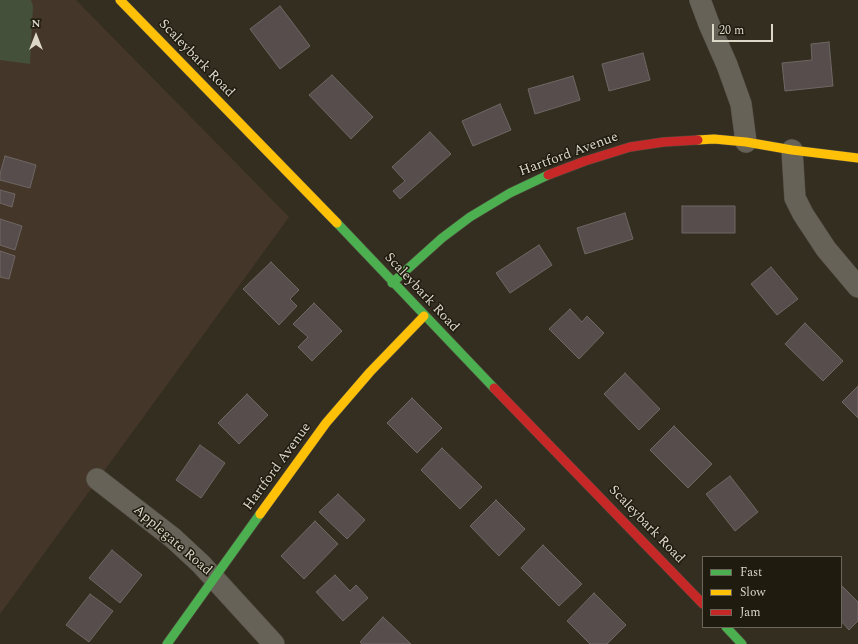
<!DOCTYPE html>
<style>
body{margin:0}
#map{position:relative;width:858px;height:644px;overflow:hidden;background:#342e20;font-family:Spectral,serif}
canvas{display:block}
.legend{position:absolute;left:702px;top:556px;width:140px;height:72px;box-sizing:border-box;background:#1f1b0f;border:1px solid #6b6659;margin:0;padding:5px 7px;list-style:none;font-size:12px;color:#dcd7c7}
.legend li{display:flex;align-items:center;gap:8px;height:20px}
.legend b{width:20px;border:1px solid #6b6659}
.north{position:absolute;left:16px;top:16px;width:40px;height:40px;-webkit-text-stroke:3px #1f1b0f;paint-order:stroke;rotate:0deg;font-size:11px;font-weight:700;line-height:16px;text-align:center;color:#dcd7c7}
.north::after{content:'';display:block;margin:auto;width:14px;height:18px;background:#dcd7c7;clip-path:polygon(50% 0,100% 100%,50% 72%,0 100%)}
.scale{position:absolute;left:712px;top:24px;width:61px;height:18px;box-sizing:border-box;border:2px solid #dcd7c7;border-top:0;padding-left:5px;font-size:12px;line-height:14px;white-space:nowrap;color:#dcd7c7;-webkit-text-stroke:3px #1f1b0f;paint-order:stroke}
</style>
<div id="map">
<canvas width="858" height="644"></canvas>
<ul class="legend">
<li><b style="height:5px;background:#4caf50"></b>Fast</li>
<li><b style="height:5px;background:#ffc107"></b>Slow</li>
<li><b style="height:5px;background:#c62828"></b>Jam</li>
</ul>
<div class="north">N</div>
<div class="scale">20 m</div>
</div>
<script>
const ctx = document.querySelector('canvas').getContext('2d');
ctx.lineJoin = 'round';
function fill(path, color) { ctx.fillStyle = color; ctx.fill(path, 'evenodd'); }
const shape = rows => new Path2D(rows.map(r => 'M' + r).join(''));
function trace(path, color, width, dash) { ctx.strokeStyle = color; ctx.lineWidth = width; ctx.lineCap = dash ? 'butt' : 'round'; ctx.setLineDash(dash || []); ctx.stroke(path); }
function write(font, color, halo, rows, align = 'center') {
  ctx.font = font + ' Spectral,serif'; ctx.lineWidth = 3; ctx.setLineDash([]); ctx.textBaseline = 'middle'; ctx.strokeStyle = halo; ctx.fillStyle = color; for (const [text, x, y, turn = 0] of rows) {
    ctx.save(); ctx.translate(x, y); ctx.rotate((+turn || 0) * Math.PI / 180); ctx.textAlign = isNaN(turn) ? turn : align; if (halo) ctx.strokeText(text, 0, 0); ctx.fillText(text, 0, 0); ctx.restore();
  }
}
fill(shape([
 [0,0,76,0,289,217,0,614]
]), '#45362a');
fill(shape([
 [0,0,31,0,33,6,30,64,0,60]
]), '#445039');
const building = shape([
 [280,6,310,46,280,69,250,29,280,6],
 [829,42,833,86,785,91,782,63,812,60,811,44,829,42],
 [643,53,650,80,609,91,602,64,643,53],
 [332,75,373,117,351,139,309,95,332,75],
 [573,76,580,100,535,114,528,89,573,76],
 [500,104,511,130,473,146,462,121,500,104],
 [430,132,451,154,400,199,393,191,405,181,392,167,430,132],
 [5,156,36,165,30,188,0,180,0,174,5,156],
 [0,190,15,194,12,207,0,203,0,190],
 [682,206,735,206,735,233,682,233,682,206],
 [625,213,633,239,585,254,577,228,625,213],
 [0,219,22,226,15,250,0,245,0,219],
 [539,245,552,265,510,293,496,273,539,245],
 [0,251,15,256,9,279,0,277,0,251],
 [271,262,299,290,290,299,297,306,279,325,243,289,271,262],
 [771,267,798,299,777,315,751,284,771,267],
 [314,303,342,331,312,361,298,347,308,337,293,324,314,303],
 [570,309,582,322,587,316,604,333,579,359,549,329,570,309],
 [805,323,843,361,823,381,785,344,805,323],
 [625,373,660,409,639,430,604,394,625,373],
 [858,386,858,418,842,402,858,386],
 [247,394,268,415,239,444,218,423,247,394],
 [412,398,442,428,417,453,387,423,412,398],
 [674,426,712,464,688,488,650,450,674,426],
 [200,445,225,463,201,498,176,480,200,445],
 [442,448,482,487,460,509,421,470,442,448],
 [730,476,758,512,735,531,706,494,730,476],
 [338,494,365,520,347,539,319,512,338,494],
 [496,500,525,529,499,556,470,526,496,500],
 [315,521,338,544,304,579,281,556,315,521],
 [543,545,582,584,559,606,521,568,543,545],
 [112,550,142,575,120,603,89,578,112,550],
 [335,575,350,591,356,585,368,598,343,621,316,592,335,575],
 [841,585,858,602,858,621,849,630,841,621,841,585],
 [594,593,626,625,607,644,590,644,567,621,594,593],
 [90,594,113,611,89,642,66,625,90,594],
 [383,617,411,644,362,644,360,642,383,617]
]);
fill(building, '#574d4c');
trace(building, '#6e6764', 1);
const street = shape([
 [700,0,709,24,727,65,741,104,746,142],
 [792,150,795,198,803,214,826,249,858,287],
 [97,479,173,538,201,564,274,644]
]);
const fast = shape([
 [337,223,494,388],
 [392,283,442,238,470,217,510,193,548,175],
 [726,627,742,644],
 [167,644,260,514]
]);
const slow = shape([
 [120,0,337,223],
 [698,140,714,139,746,142,792,150,858,158],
 [260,514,326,423,370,372,424,316]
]);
const jam = shape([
 [548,175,585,161,630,147,664,142,698,140],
 [494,388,703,604]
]);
trace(street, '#514c40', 22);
trace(fast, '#514c40', 10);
trace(slow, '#514c40', 10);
trace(jam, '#514c40', 10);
trace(street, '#666258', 21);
trace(fast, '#4caf50', 9);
trace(slow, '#ffc107', 9);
trace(jam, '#c62828', 9);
write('14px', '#dcd7c7', '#1f1b0f', [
 ["Scaleybark Road",196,59,46],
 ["Hartford Avenue",569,155,-20],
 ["Scaleybark Road",421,293,47],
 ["Hartford Avenue",278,467,-54],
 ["Scaleybark Road",646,525,46],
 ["Applegate Road",172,541,41]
]);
</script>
